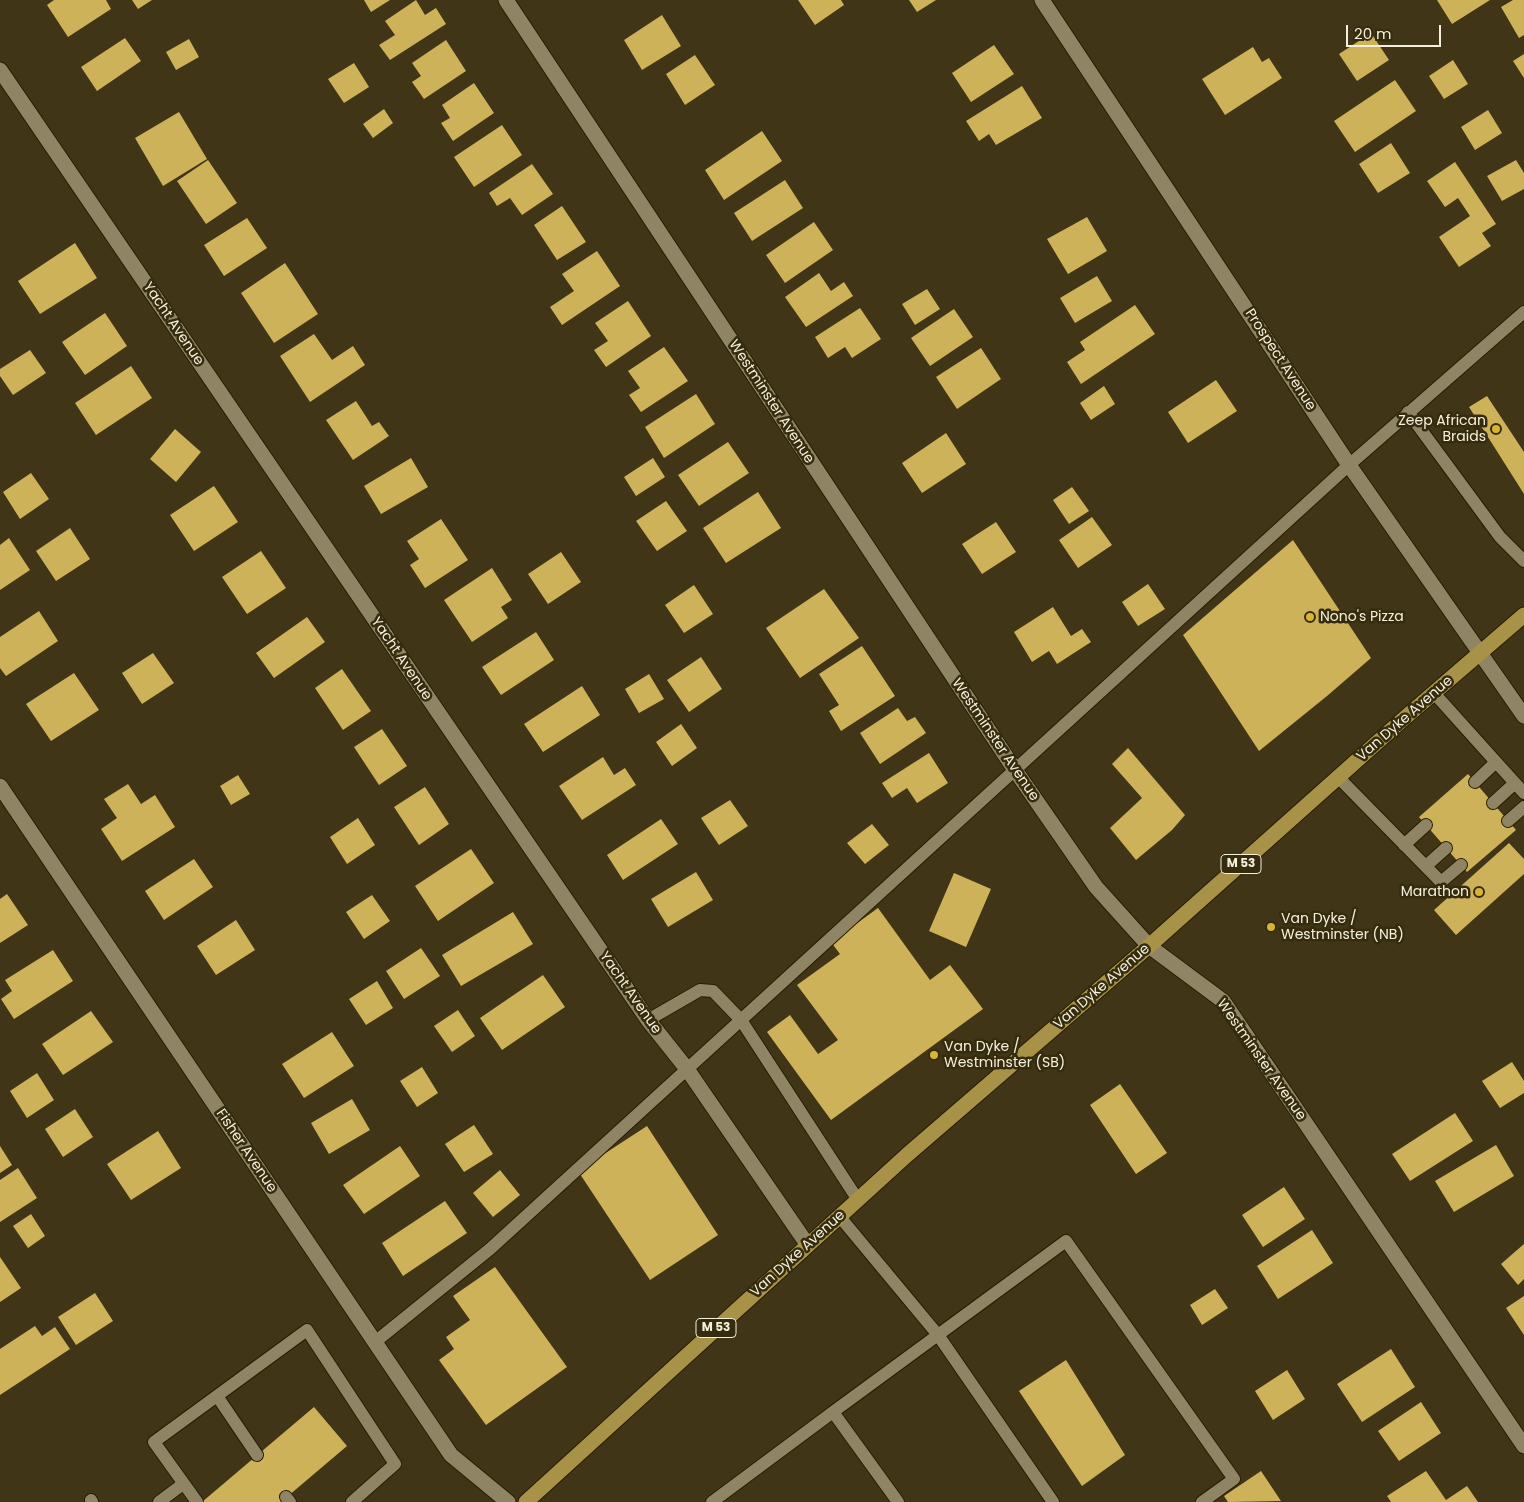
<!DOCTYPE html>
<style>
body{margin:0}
#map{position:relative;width:1524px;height:1502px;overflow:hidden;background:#403617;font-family:Poppins,sans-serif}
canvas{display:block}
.scale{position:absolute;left:1346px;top:25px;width:95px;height:22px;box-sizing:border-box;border:2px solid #f5efdd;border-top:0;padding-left:6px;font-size:15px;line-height:18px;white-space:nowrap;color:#f5efdd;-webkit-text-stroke:4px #352c0d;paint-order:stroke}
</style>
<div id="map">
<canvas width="1524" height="1502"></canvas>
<div class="scale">20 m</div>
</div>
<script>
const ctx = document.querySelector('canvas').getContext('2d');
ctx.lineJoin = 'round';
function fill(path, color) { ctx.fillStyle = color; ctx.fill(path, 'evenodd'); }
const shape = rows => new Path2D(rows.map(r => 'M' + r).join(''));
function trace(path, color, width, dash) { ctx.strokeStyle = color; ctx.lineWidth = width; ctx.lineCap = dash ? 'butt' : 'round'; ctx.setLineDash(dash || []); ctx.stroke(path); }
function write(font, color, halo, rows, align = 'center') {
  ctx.font = font + ' Poppins,sans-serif'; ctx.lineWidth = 5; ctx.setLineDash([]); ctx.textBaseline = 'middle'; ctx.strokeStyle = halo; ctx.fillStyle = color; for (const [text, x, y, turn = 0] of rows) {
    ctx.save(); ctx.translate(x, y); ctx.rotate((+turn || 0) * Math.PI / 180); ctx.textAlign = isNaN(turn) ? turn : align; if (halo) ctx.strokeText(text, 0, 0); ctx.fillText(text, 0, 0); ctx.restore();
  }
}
fill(shape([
 [54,0,106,0,111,9,68,37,47,5],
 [132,0,152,0,138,9],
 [364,0,390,0,371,12],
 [416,0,425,15,436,8,446,24,390,60,379,45,395,35,385,21],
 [798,0,841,0,844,5,815,25],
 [909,0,936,0,917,12],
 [1437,0,1490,0,1452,24],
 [1513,0,1524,0,1524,35,1519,38,1501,7],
 [662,15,681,46,642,70,624,40],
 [1371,33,1389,60,1357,81,1339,54],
 [125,38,141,61,97,91,81,67],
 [189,39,199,57,176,70,166,52],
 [446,40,466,71,424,99,412,82,421,76,412,63],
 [994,45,1014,74,971,102,952,73],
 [1253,47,1262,62,1269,58,1282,78,1225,115,1202,79],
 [1524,54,1524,78,1513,61],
 [695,55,715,85,685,105,666,74],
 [1453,60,1468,84,1444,99,1429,76],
 [354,63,369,87,344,103,328,79],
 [1395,80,1416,111,1355,152,1334,121],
 [474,83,494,113,453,141,441,123,450,118,442,105],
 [1022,86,1042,118,996,145,989,134,979,141,966,121],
 [384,109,393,123,373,138,363,124],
 [1488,110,1502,133,1475,150,1461,127],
 [179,112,207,159,163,186,135,138],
 [502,125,522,155,474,187,454,157],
 [762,131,782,161,724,200,705,170],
 [1391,143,1410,173,1378,193,1359,164],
 [208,160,237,203,206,224,177,181],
 [1516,160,1524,173,1524,189,1502,201,1487,176],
 [1455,162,1496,224,1482,233,1491,246,1459,267,1439,237,1470,216,1458,198,1445,207,1427,181],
 [532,164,553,194,522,215,510,198,497,206,489,193],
 [785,180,803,208,752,241,734,213],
 [562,206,586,242,557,260,534,225],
 [1087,217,1107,251,1068,274,1047,239],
 [247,218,267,248,224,276,204,245],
 [814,222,833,250,785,283,766,255],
 [75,243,97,278,40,314,18,281],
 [597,251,620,286,562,325,550,307,574,291,562,274],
 [285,263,318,314,274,343,241,293],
 [819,273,831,291,844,282,853,296,806,327,785,297],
 [1097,276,1112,301,1075,323,1060,298],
 [927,289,940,309,915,325,902,304],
 [628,301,651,336,606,367,594,350,608,341,595,323],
 [1135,305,1155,334,1081,384,1067,362,1085,350,1080,342],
 [860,308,881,339,852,358,845,347,828,358,815,337],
 [954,309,973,337,930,366,911,338],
 [105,313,127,346,85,375,62,342],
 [314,334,332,360,353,346,365,365,310,402,280,356],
 [664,347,688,381,641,412,629,395,640,388,628,371],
 [981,348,1001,379,957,409,936,377],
 [30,350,46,373,13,395,0,376,0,369],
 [131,366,152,398,96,435,75,403],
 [1216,380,1237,411,1188,443,1168,412],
 [1104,386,1115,404,1091,420,1080,403],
 [696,394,715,424,664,458,645,427],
 [1487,396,1524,452,1524,494,1469,407],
 [356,401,372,426,379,422,389,436,353,460,326,420],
 [175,429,201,452,176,482,150,459],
 [946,433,966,464,922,493,902,463],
 [728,442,749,473,699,506,678,475],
 [411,458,428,487,381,514,364,486],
 [653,458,665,477,636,496,624,477],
 [31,473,49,499,20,519,3,492],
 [214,486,238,522,194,551,170,515],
 [1072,487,1089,511,1069,524,1053,500],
 [758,492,781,528,726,563,703,528],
 [666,501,687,531,657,551,636,521],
 [1092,517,1112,545,1078,568,1059,540],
 [441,519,468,560,425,588,410,565,419,559,407,541],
 [996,522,1016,552,982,574,962,544],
 [70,528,90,559,56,581,36,551],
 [9,538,30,570,0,590,0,545],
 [1293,540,1371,658,1327,696,1259,751,1183,635],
 [261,551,286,588,247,614,222,577],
 [561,552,581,582,548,604,528,574],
 [492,568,512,600,501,607,508,618,472,642,444,600],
 [1148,584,1165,609,1138,626,1122,602],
 [694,585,713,614,684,633,665,605],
 [824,589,859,638,800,678,766,628],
 [1053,607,1071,636,1082,629,1091,642,1057,664,1049,651,1032,662,1014,632],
 [39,611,58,641,6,676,0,668,0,637],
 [307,617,325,642,274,678,256,653],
 [536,632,554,660,501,695,482,667],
 [862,646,895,696,841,731,829,711,839,705,819,674],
 [153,653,174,683,142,704,122,673],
 [701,657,722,689,689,712,667,680],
 [342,669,371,711,343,730,315,688],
 [74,673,99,710,51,741,26,704],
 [649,674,664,699,639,713,625,689],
 [582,686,600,715,543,752,524,724],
 [898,708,907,721,915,717,926,733,880,764,860,733],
 [681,724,697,748,672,766,656,742],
 [382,729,407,766,379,785,354,747],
 [1128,748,1185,815,1172,830,1136,860,1110,828,1142,798,1112,764],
 [929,753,948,783,917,803,907,788,892,798,882,783],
 [603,757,614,775,625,768,636,785,582,820,559,786],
 [1468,774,1516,830,1467,872,1419,817],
 [238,775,250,794,231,805,220,786],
 [128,784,141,804,155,795,175,827,122,861,101,829,117,818,104,799],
 [425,787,449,824,419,845,394,807],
 [730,800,748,826,719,845,701,818],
 [358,818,375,845,347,864,330,837],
 [661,819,678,844,623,880,607,855],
 [872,824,889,845,865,864,847,843],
 [1509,843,1524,859,1524,874,1456,935,1434,910],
 [471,849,494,883,438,921,415,886],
 [194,859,213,887,164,920,145,891],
 [696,872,713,900,668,927,651,899],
 [954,873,991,889,966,947,929,931],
 [7,894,28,925,0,943,0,899],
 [372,895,390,921,364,939,346,912],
 [878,908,930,980,950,965,983,1009,831,1120,767,1032,790,1015,818,1054,838,1040,797,985,840,954,831,942],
 [513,912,533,944,461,986,442,955],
 [236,920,255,950,216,975,197,946],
 [421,948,440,976,404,999,386,971],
 [53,950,73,981,14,1019,1,999,12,991,5,980],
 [543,975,565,1007,502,1050,480,1018],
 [377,981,393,1008,366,1025,349,999],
 [458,1010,475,1036,452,1052,434,1026],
 [91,1011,113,1042,63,1075,42,1044],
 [332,1032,354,1066,304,1098,282,1064],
 [1512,1062,1524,1081,1524,1093,1500,1108,1482,1081],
 [422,1067,438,1093,417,1107,400,1081],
 [37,1073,54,1100,27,1118,10,1091],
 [1120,1084,1167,1153,1136,1174,1090,1105],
 [352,1099,370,1130,329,1154,311,1123],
 [75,1109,93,1137,63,1157,45,1129],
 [1455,1113,1473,1141,1410,1181,1392,1154],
 [474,1125,493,1154,464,1172,445,1144],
 [647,1126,718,1235,650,1280,578,1171],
 [158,1131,181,1168,131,1200,107,1164],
 [1496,1145,1514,1176,1454,1212,1435,1181],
 [0,1146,12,1165,0,1173],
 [400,1146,420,1176,364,1214,343,1185],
 [18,1168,37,1198,0,1222,0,1180],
 [500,1170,520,1195,493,1217,473,1193],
 [1284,1187,1305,1219,1263,1247,1242,1215],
 [445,1201,467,1233,403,1276,382,1243],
 [31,1214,45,1236,28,1248,13,1226],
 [1312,1230,1333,1263,1278,1299,1257,1266],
 [1524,1244,1524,1279,1518,1285,1501,1264],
 [0,1257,21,1288,0,1302],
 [495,1267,567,1367,486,1425,439,1360,454,1349,446,1337,470,1320,453,1296],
 [1215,1289,1228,1308,1202,1325,1190,1305],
 [95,1293,113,1321,76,1345,58,1317],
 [1524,1296,1524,1335,1506,1308],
 [35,1326,42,1336,55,1327,70,1349,0,1395,0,1349],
 [1391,1349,1415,1387,1362,1422,1337,1384],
 [1066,1360,1125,1455,1082,1486,1019,1391],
 [1287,1370,1305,1399,1273,1420,1255,1391],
 [1421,1402,1441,1433,1399,1461,1378,1431],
 [314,1407,347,1446,281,1502,202,1502],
 [1261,1471,1281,1501,1228,1502,1224,1496],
 [1426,1471,1446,1500,1467,1486,1478,1502,1391,1502,1387,1496]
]), '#ceb259');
const lane = shape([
 [1408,412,1500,537,1524,561],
 [1434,693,1496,762],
 [1338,777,1441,882,1461,865],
 [1475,782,1496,762,1524,793],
 [1493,803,1515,783],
 [1508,821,1524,807],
 [1404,845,1426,825],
 [1426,866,1446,848],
 [648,1020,700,990,713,991,741,1020,858,1200],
 [840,1217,938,1335,1053,1502],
 [375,1342,490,1249,1349,465,1524,312],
 [217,1396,257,1455],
 [286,1497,290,1502],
 [91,1500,92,1502],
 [159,1502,183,1484],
 [197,1502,154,1442,307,1330,395,1464,352,1502],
 [712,1502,833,1412],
 [898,1502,833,1412,1066,1241,1234,1479,1202,1502]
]);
const street = shape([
 [506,0,1015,770,1096,887,1149,946,1223,1001,1524,1446],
 [1042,0,1349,465,1524,716],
 [0,70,648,1020,687,1069,807,1244],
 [0,786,451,1455,508,1502]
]);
const primary = shape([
 [526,1502,907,1155,1149,946,1400,722,1524,615]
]);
trace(lane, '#271d00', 14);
trace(street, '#271d00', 17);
trace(primary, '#271d00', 17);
trace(lane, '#8f8564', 12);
trace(street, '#8f8564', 15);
trace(primary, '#a89247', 15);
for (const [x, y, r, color] of [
 [1496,429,5,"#d8b434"],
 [1310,617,5,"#d8b434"],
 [1479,892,5,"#d8b434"],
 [1271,927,5,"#d8b434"],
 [934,1055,5,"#d8b434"]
]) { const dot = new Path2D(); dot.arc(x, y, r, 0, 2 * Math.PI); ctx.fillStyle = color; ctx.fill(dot); trace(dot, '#352c0d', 2); }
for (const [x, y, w] of [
 [1241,864,40],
 [716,1328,40]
]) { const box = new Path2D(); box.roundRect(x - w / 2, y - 9.5, w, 19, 4); ctx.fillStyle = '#352c0d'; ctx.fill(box); trace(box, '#f5efdd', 1); }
write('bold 12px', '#f5efdd', null, [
 ["M 53",1241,864],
 ["M 53",716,1328]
]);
write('14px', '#f5efdd', '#352c0d', [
 ["Yacht Avenue",173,324,56],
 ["Prospect Avenue",1280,360,57],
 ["Westminster Avenue",771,402,57],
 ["Yacht Avenue",401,659,56],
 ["Van Dyke Avenue",1405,719,-41],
 ["Westminster Avenue",995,740,56],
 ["Van Dyke Avenue",1102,987,-41],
 ["Yacht Avenue",630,993,55],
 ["Westminster Avenue",1261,1060,55],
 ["Fisher Avenue",246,1151,56],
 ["Van Dyke Avenue",798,1254,-42]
]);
write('14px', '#f5efdd', '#352c0d', [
 ["Zeep African",1486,421,"right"],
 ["Braids",1486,437,"right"],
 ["Nono's Pizza",1320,617],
 ["Marathon",1469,892,"right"],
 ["Van Dyke /",1281,919],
 ["Westminster (NB)",1281,935],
 ["Van Dyke /",944,1047],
 ["Westminster (SB)",944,1063]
], 'left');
</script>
